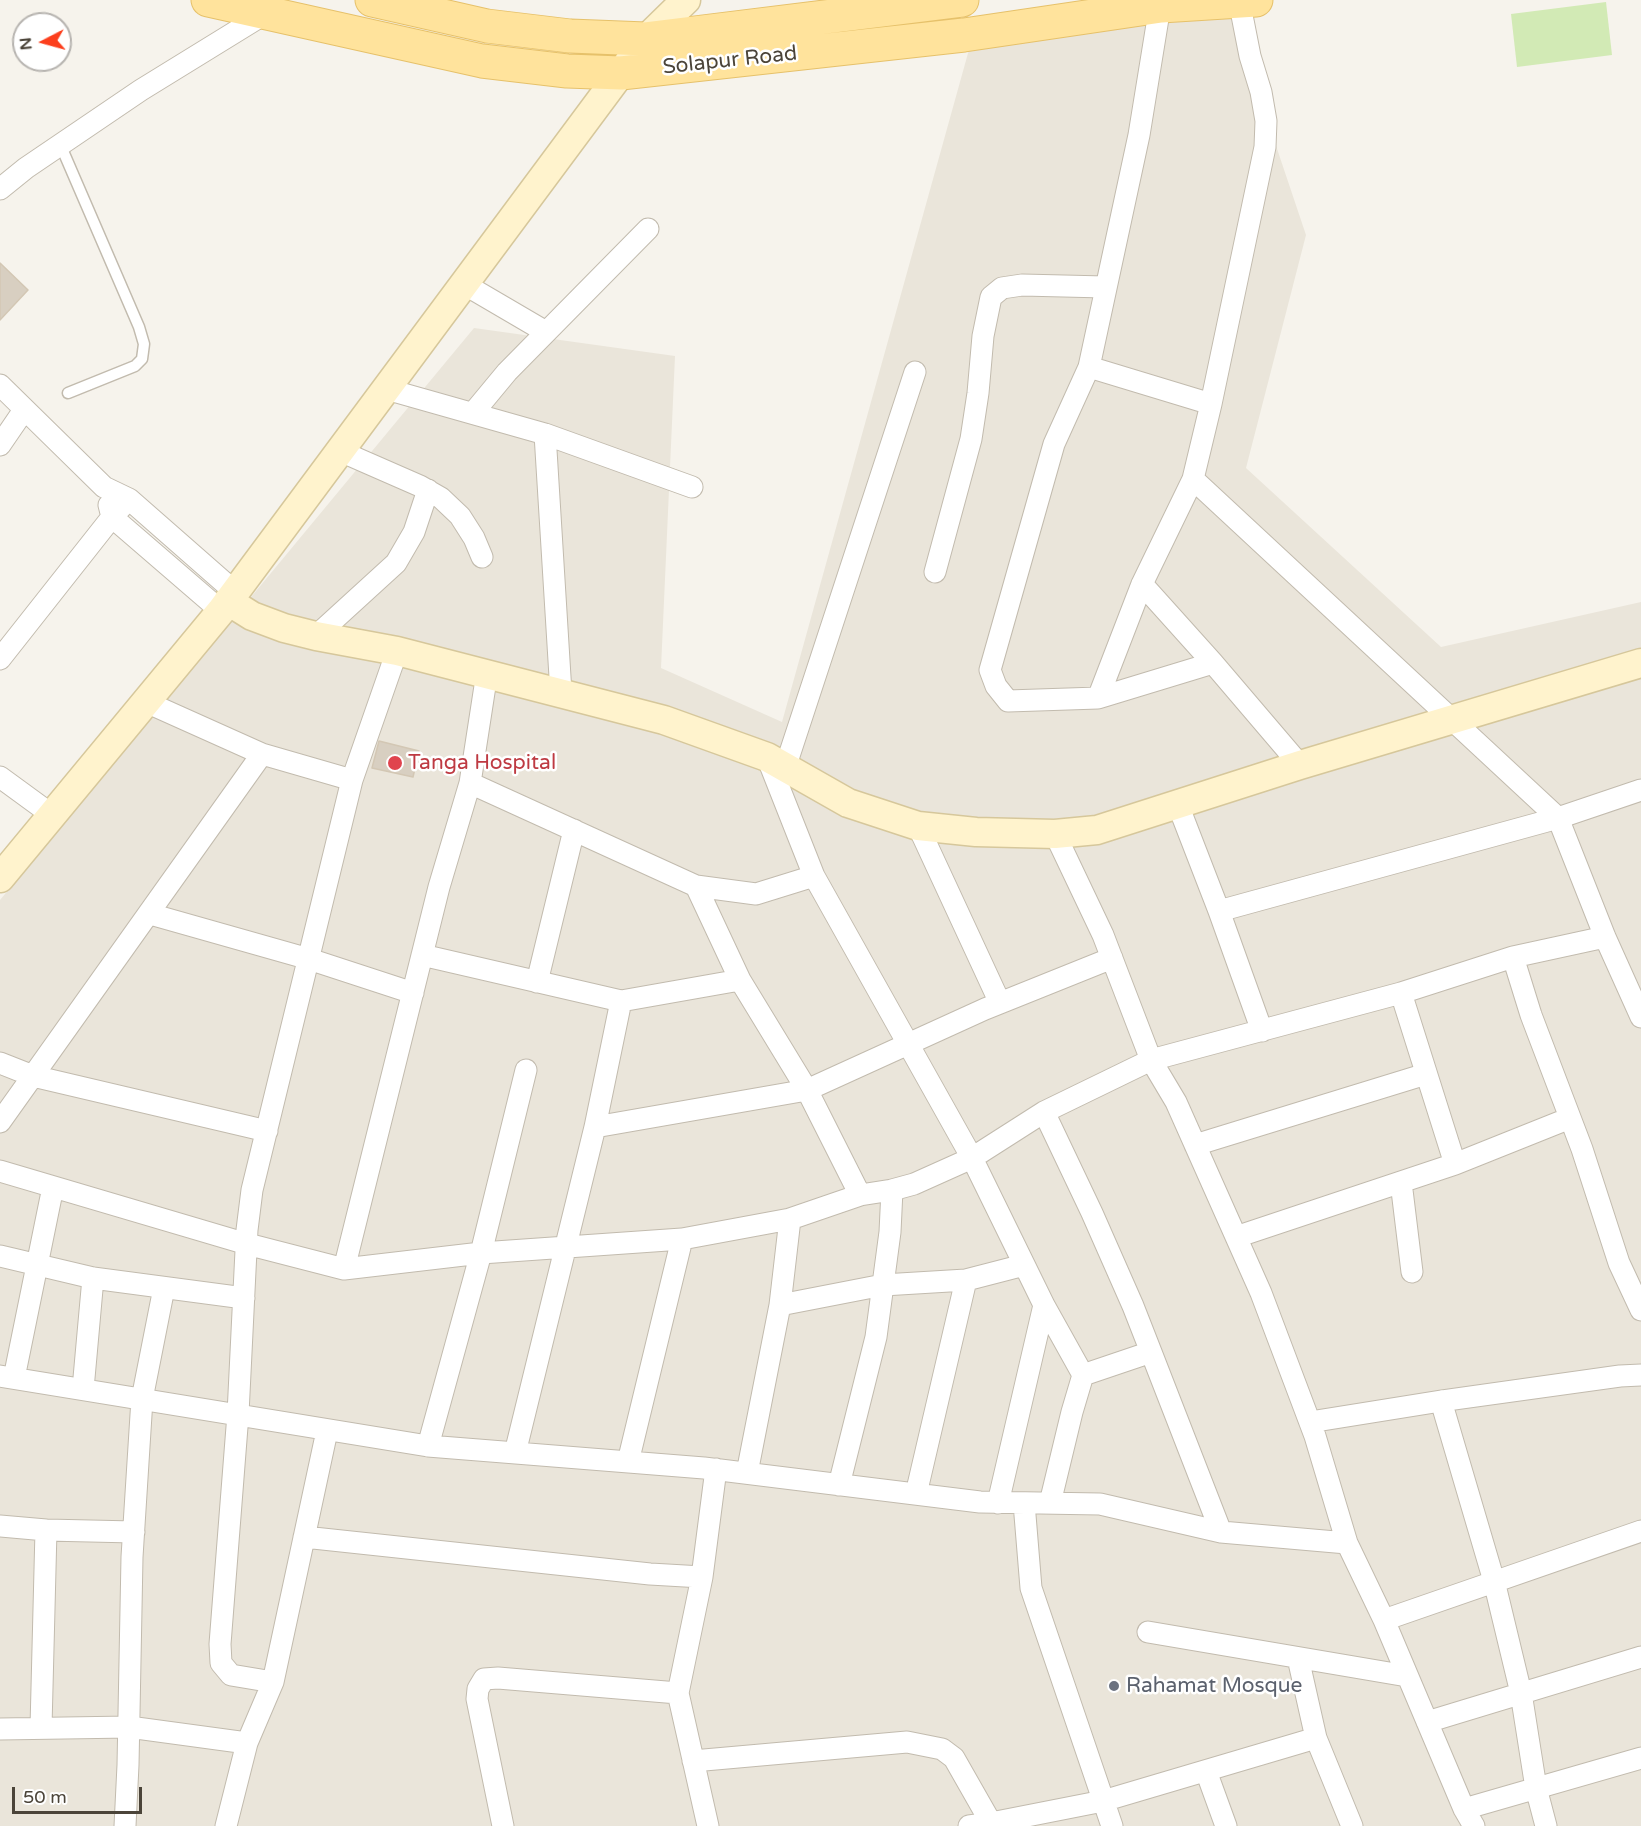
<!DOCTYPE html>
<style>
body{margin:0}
#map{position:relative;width:1641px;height:1826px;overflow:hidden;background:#f6f3ec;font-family:"Varela Round",sans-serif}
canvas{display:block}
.north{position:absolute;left:12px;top:12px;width:60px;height:60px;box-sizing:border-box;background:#fff;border:2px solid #b7b4b0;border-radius:50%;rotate:264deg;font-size:16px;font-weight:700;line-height:24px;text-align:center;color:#4b4439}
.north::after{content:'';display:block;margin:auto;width:21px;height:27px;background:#fc3f1d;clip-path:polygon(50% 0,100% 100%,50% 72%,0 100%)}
.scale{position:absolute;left:12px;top:1787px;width:130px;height:27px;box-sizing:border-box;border:3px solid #4b4439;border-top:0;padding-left:8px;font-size:18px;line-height:21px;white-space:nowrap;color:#4b4439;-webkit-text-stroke:4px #fff;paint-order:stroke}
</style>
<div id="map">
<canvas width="1641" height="1826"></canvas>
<div class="north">N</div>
<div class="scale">50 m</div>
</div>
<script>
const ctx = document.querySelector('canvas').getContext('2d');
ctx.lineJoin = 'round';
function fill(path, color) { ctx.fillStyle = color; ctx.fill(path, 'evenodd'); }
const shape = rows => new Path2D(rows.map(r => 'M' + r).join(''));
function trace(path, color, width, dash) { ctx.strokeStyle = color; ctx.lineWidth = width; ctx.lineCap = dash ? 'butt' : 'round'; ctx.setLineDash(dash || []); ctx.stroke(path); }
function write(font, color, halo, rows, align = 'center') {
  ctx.font = font + ' "Varela Round",sans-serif'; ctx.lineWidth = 5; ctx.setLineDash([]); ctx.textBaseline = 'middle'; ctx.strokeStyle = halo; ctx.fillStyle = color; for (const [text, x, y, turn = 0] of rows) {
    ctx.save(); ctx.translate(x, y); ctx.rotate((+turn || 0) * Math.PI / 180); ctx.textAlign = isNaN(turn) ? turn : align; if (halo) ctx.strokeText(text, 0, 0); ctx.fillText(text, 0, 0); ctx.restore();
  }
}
fill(shape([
 [1227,0,1306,235,1246,468,1441,647,1641,602,1641,1826,0,1826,0,900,474,328,675,356,661,668,782,722,970,46]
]), '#eae5da');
fill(shape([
 [1606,2,1612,55,1517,67,1511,14]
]), '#d2eab5');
const building = shape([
 [0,263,28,290,0,320,0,263],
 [379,741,419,751,413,777,372,768,379,741]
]);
fill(building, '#d8cfc1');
trace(building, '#d3c7b4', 1.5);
const lane = shape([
 [60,144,139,327,144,344,142,359,135,366,68,393]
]);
const street = shape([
 [1161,0,1139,135,1089,367,1054,444,990,670,996,686,1008,701,1098,698,1213,663,1300,765],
 [0,189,26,168,141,90,266,13],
 [464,284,546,332],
 [1089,367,1211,404],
 [0,385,104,487,129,499,235,592],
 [386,389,545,434,692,487],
 [473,413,507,372,648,229],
 [545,434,561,693],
 [0,445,24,410],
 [340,451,420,486,441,498,460,516,474,538,482,557],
 [1193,479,1558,818,1605,937,1641,1017],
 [109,505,112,517,221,611],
 [935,572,971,439,978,393,983,336,991,297,1002,288,1022,285,1105,287],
 [1142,584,1213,663],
 [316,636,396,563,414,532,428,490],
 [0,659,112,517,129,499],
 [1098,698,1142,584,1193,479,1211,404,1265,147,1266,121,1261,92,1250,56,1239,0],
 [146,702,262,754,352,780],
 [785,768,915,372],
 [0,777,52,815],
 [470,783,696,886,740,980],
 [1178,805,1219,911,1558,818,1641,790],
 [918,826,1000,1003],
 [1055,834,1103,935,1151,1060,1176,1102,1261,1293,1315,1436,1347,1543],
 [814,876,972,1158,1044,1305,998,1503],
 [696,886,756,894,814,876,767,757],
 [1219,911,1262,1031],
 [150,914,309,959,413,993],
 [422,955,621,1001],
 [1513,957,1531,1015,1582,1149,1619,1263,1641,1310],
 [537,982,574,830],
 [1401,993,1455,1164],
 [0,1063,33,1076,267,1131],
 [1044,1112,1092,1213,1133,1306,1151,1352,1083,1375,1072,1412,1050,1503],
 [0,1122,262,754],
 [595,1127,807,1090,985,1009,1112,958],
 [1195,1145,1426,1074],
 [0,1171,247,1244,344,1269,481,1253,682,1239],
 [1401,1182,1412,1272],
 [1236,1237,1455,1164,1570,1118],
 [0,1256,93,1278,244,1298],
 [344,1269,439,887,470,783,487,673],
 [780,1305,883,1285,966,1280],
 [1044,1305,1083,1375],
 [1151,1352,1221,1532],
 [0,1376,428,1446,704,1468,980,1502,1100,1504,1221,1532,1347,1543,1384,1620,1464,1809,1474,1826],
 [14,1378,53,1187],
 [83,1389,93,1278],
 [1441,1401,1494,1581,1521,1693,1536,1788,1546,1826],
 [1310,1422,1441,1401,1620,1376,1641,1375],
 [428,1446,481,1253,526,1070],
 [515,1453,595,1127,621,1001,740,980,807,1090,860,1195],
 [628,1462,682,1239,790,1219,860,1195,892,1190],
 [747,1473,780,1305,790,1219],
 [839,1485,876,1337,890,1232,892,1190,914,1184,972,1158,1044,1112,1151,1060,1401,993,1513,957,1605,937],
 [916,1494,966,1280,1024,1265],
 [1024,1503,1031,1588,1112,1826],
 [0,1526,46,1530,41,1727],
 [46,1530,134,1532],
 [304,1537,650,1574,702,1577],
 [1384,1620,1641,1531],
 [1148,1632,1407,1676],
 [1298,1658,1316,1738],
 [273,1682,231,1675,221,1663,220,1644,238,1414,247,1230,252,1190,352,780,397,651],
 [1427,1722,1641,1657],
 [0,1729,129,1727,247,1743],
 [693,1761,907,1742,942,1749,954,1758,991,1823,969,1826],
 [1206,1771,1226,1826],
 [1464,1809,1641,1758],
 [125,1826,128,1765,132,1557,142,1399,164,1288],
 [226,1826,247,1743,273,1682,327,1431],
 [503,1826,477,1699,478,1689,484,1679,498,1678,678,1693],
 [708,1826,678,1693,702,1577,716,1469],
 [992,1826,991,1823,1103,1801,1316,1738,1352,1826]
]);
const secondary = shape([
 [228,601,252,616,284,628,316,636,397,651,664,720,767,757,848,803,918,826,976,832,1055,834,1097,830,1300,765,1641,663],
 [0,878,221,611,646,39,686,0]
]);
const primary = shape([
 [208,0,482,61,567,71,621,73,964,35,1161,6,1256,0],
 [372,0,487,26,570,36,646,39,962,0]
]);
trace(lane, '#c2bbae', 13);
trace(street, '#c2bbae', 23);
trace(secondary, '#d6c79b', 31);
trace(primary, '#e6c16a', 35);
trace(lane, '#fff', 10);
trace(street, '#fff', 21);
trace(secondary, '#fff3cd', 28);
trace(primary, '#ffe39c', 33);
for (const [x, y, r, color] of [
 [395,763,8,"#e0444e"],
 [1114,1686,6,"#6b7280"]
]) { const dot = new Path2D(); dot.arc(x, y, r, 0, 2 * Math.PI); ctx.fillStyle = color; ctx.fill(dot); trace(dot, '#fff', 2); }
write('21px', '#4b4439', '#fff', [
 ["Solapur Road",730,61,-6]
]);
write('21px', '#be3a42', '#fff', [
 ["Tanga Hospital",408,763]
], 'left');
write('21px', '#5b616d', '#fff', [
 ["Rahamat Mosque",1126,1686]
], 'left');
</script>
